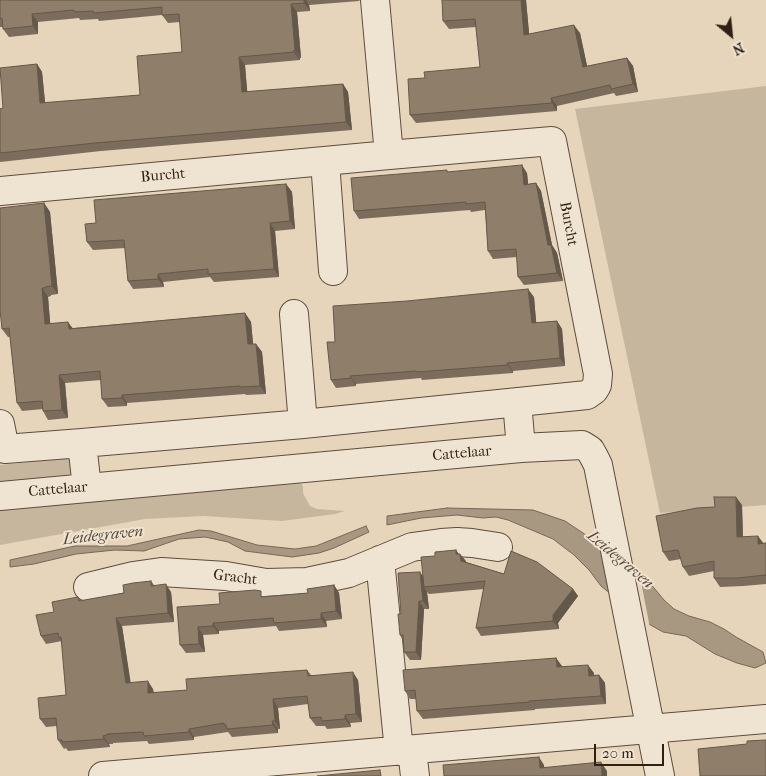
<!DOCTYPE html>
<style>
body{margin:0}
#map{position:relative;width:766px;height:776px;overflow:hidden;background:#e6d5ba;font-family:"IM FELL French Canon",serif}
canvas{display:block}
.north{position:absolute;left:706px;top:10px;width:50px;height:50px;-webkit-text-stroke:4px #efe4d2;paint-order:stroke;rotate:152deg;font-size:14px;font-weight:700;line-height:20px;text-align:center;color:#301f13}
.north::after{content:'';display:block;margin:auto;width:18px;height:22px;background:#301f13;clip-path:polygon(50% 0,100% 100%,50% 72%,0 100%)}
.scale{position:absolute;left:594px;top:744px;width:70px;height:22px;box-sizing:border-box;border:2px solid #301f13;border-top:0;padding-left:6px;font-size:15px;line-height:18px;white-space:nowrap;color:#301f13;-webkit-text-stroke:4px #efe4d2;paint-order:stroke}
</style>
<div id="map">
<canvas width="766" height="776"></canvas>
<div class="north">N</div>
<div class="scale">20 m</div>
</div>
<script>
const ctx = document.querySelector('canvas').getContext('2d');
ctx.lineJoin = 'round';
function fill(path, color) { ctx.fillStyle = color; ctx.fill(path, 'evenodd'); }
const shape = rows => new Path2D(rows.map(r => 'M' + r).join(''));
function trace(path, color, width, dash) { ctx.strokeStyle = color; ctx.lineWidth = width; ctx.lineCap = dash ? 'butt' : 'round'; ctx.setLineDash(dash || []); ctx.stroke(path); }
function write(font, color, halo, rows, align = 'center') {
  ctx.font = font + ' "IM FELL French Canon",serif'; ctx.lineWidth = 4; ctx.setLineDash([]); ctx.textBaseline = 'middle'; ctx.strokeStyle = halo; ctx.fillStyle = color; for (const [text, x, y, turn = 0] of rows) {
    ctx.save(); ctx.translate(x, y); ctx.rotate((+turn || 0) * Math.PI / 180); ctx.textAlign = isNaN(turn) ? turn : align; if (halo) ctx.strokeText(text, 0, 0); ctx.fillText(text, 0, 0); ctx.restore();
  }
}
fill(shape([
 [766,86,766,505,660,513,575,109],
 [72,458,72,471,69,475,65,477,0,483,0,465],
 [295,481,300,482,303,486,303,493,310,506,317,509,345,511,335,514,282,521,203,516,145,519,0,545,0,506]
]), '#c7b69e');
const water = shape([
 [447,508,533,510,565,521,640,571,664,600,674,609,689,616,710,622,724,629,736,637,763,652,766,663,755,668,737,663,715,654,686,636,663,632,647,623,601,586,589,570,574,555,553,539,508,520,496,517,483,518,457,515,421,518,387,525,387,516,447,508],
 [366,526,369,532,334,548,319,553,292,557,245,551,228,542,205,537,179,539,144,551,115,550,76,554,34,564,10,567,10,560,75,546,127,546,199,530,211,531,257,545,295,549,316,546,366,526]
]);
fill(water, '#a89781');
trace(water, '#786755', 1);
fill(shape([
 [599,540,638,566,650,628,609,596]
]), '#e6d5ba');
const minor = shape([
 [375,0,389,155],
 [325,161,333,271],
 [0,191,389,155,552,141,598,374,597,385,594,390,587,395,303,424,82,443,5,449,0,424],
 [294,314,303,424],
 [517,402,521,448],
 [82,443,87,488],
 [0,496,521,448,582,445,590,450,594,457,598,465,660,776],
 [380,560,399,751],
 [88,587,133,576,161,572,226,576,266,583,307,582,349,573,412,547,441,543,457,542,472,543,498,547],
 [412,750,415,776],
 [103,776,766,719]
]);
trace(minor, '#5e4c3d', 30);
trace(minor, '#efe4d2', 28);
fill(shape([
 [0,0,360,0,359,1,309,5,310,11,297,12,301,58,300,58,300,60,245,65,247,92,343,84,348,92,352,130,101,151,0,162,0,109,3,108,37,64,42,72,45,103,140,95,182,52,180,22,168,23,162,15,99,21,98,19,80,20,79,18,38,22,38,34,9,37,3,29,3,27,0,27],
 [526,0,529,34,580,33,587,66,627,58,633,66,638,92,616,96,614,93,557,106,557,111,416,123,410,115,425,78,480,67,476,27,449,29,443,21],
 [448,172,527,173,528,184,536,183,541,191,552,245,557,253,563,281,524,285,518,277,517,257,493,259,488,251,485,210,471,212,470,210,359,219,354,211],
 [286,184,292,192,295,229,275,231,279,277,214,282,210,277,163,282,164,287,133,289,128,281,125,248,93,250,87,242,96,223],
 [44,203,50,212,58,294,51,295,51,296,48,297,50,323,73,328,245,313,251,322,253,344,256,344,262,352,266,394,246,395,245,394,192,398,127,403,127,406,108,407,102,399,101,380,65,383,68,418,48,420,43,411,43,409,22,411,17,403,10,337,8,337,2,329],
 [534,297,536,323,557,321,562,329,565,366,513,371,513,373,422,380,421,378,356,384,356,386,336,388,331,380,335,342],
 [742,505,743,537,763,544,766,543,766,584,743,586,720,587,714,578,714,571,689,576,683,567,681,559,669,561,663,552,715,507],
 [456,550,458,554,460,554,466,562,504,574,573,589,578,596,558,623,559,629,481,636,476,628,484,589,429,594,427,592,429,609,424,609,421,660,410,660,404,652,403,641,400,635,401,614,423,575,435,556],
 [151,581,154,585,171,592,174,622,122,626,130,682,153,689,154,693,187,690,307,670,311,675,358,680,362,722,350,723,351,727,327,729,325,726,316,726,310,718,308,704,278,708,280,729,278,729,278,733,232,737,228,732,194,737,194,740,149,744,147,741,113,743,113,744,109,744,110,747,68,751,66,748,64,749,58,740,57,726,46,727,40,719,66,695,62,641,46,644,41,636,54,612,78,597,81,601,124,593],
 [334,585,339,593,342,619,326,621,327,627,279,631,276,626,219,631,219,634,203,635,205,652,186,653,180,645,220,604,265,596,308,593],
 [556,658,562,667,594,673,594,675,599,675,605,683,606,704,535,709,535,710,423,719,417,711,416,699,410,699,405,691]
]), '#7b6c5b');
fill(shape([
 [304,0,306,0,309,5,310,11,304,3],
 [521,0,526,0,530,43,524,35],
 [291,4,297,12,301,58,295,50],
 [32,14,38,22,38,34,33,26],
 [574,25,580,33,589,75,583,67],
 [294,50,300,58,300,60,294,52],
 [239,57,245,65,248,100,242,92],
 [627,58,633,66,638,92,633,84],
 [37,64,42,72,46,111,40,103],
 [343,84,348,92,352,130,346,122],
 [551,98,557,106,557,111,552,103],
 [522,165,527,173,529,192,524,185],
 [536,183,541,191,552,245,557,253,563,281,557,273,548,245],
 [286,184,292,192,295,229,290,221],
 [44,203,50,212,58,294,52,286],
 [270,223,275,231,279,277,274,269],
 [158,274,163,282,164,287,158,279],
 [42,288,48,297,51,332,45,324],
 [528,289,534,297,537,331,532,323],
 [245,313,251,322,254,353,248,344],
 [557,321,562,329,565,366,560,358],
 [68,322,74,330,69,329],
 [256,344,262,352,266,394,260,386],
 [507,363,513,371,513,373,508,365],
 [59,375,65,383,68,418,62,410],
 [350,376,356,384,356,386,351,378],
 [122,395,127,403,127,406,122,398],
 [736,497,742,505,743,545,737,537],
 [758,536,764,544,758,544],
 [456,550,461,557,460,554,466,561,466,569,456,554],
 [420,572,426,580,424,587,427,592,429,609,423,601],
 [166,584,171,592,174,622,168,613],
 [334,585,339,593,342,619,336,611],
 [573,589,578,596,558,623,559,629,553,621,553,615],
 [419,601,424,609,421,660,416,652],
 [321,613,326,621,327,627,321,619],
 [116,618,122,626,132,691,126,683],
 [213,623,219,631,219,634,213,626],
 [198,627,203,635,205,652,199,644],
 [556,658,562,666,562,676,557,667],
 [588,665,594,673,595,684,589,676],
 [353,672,358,680,362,722,356,714],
 [599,675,605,683,606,704,601,696],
 [148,681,153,689,154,701,148,693],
 [273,699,278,708,280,729,275,721],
 [345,715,350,723,351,727,345,719],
 [272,721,278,729,278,733,273,725],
 [189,729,194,737,194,740,189,732],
 [103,736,109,744,110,747,104,739],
 [539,757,544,765,545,776,540,768],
 [601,762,607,771,607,776,602,776]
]), '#64584a');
const building = shape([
 [0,0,304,0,304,3,291,4,295,50,294,50,294,52,239,57,242,92,343,84,346,122,95,143,0,153,0,109,3,108,0,68,37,64,40,103,140,95,137,56,182,52,179,14,162,15,162,7,94,13,93,11,75,12,74,10,32,14,33,26,3,29,2,18,0,19,0,0],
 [442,0,521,0,524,35,574,25,583,67,627,58,633,84,611,89,610,85,551,98,552,103,410,115,408,79,425,78,424,72,480,67,475,19,443,21,442,0],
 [522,165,524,185,536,183,548,245,551,245,557,273,518,277,516,249,488,251,485,202,466,204,466,202,354,211,351,178,447,170,447,172,522,165],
 [286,184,290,221,270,223,274,269,208,274,208,269,158,274,158,279,128,281,124,240,87,242,85,224,96,223,94,200,286,184],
 [44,203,52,286,45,287,45,288,42,288,45,324,68,322,69,329,245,313,248,344,256,344,260,386,240,387,240,386,186,390,122,395,122,398,102,399,100,371,59,375,62,410,43,411,42,401,17,403,9,328,2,329,0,310,0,208,44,203],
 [528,289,532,323,557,321,560,358,507,363,508,365,417,372,416,371,350,376,351,378,331,380,327,342,335,342,333,306,407,301,528,289],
 [714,497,736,497,737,537,758,536,758,544,766,543,766,575,737,578,714,578,714,561,683,567,678,550,663,552,656,516,697,508,715,507,714,497],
 [456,550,456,554,460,554,461,561,504,574,511,551,537,562,573,589,553,615,553,621,476,628,485,581,424,587,421,557,435,556,435,552,456,550],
 [420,572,423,601,419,601,416,652,404,652,403,635,400,635,398,614,401,614,398,573,420,572],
 [151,581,151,586,166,584,168,613,116,618,126,683,148,681,148,693,187,690,186,679,307,670,308,676,353,672,356,714,345,715,345,719,322,721,321,717,310,718,307,696,273,699,275,721,272,721,273,725,227,729,226,725,224,725,224,723,189,729,189,732,144,736,143,732,107,734,107,735,103,736,104,739,62,742,62,740,58,740,56,718,40,719,38,698,66,695,61,637,59,638,58,633,41,636,36,615,54,612,52,602,78,597,79,601,124,593,123,585,133,583,151,581],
 [334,585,336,611,321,613,321,619,274,623,273,618,213,623,213,626,198,627,199,644,180,645,177,607,220,604,219,593,255,590,261,591,261,597,308,593,307,589,334,585],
 [556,658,557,667,588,665,589,676,599,675,601,696,529,701,529,702,417,711,415,690,405,691,403,670,556,658],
 [766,740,766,776,700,776,698,749,747,744,747,741,766,740],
 [539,757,540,768,601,762,602,776,444,776,443,765,539,757],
 [380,770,381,776,317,776,380,770]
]);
fill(building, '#8f7e6a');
trace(building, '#64584a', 1);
write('15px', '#301f13', '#efe4d2', [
 ["Burcht",163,176,-5],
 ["Burcht",568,224,79],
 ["Cattelaar",462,454,-5],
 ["Cattelaar",58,490,-5],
 ["Gracht",235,578,7]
]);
write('italic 16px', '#5a493a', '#efe4d2', [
 ["Leidegraven",103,536,-6],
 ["Leidegraven",620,560,40]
]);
</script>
